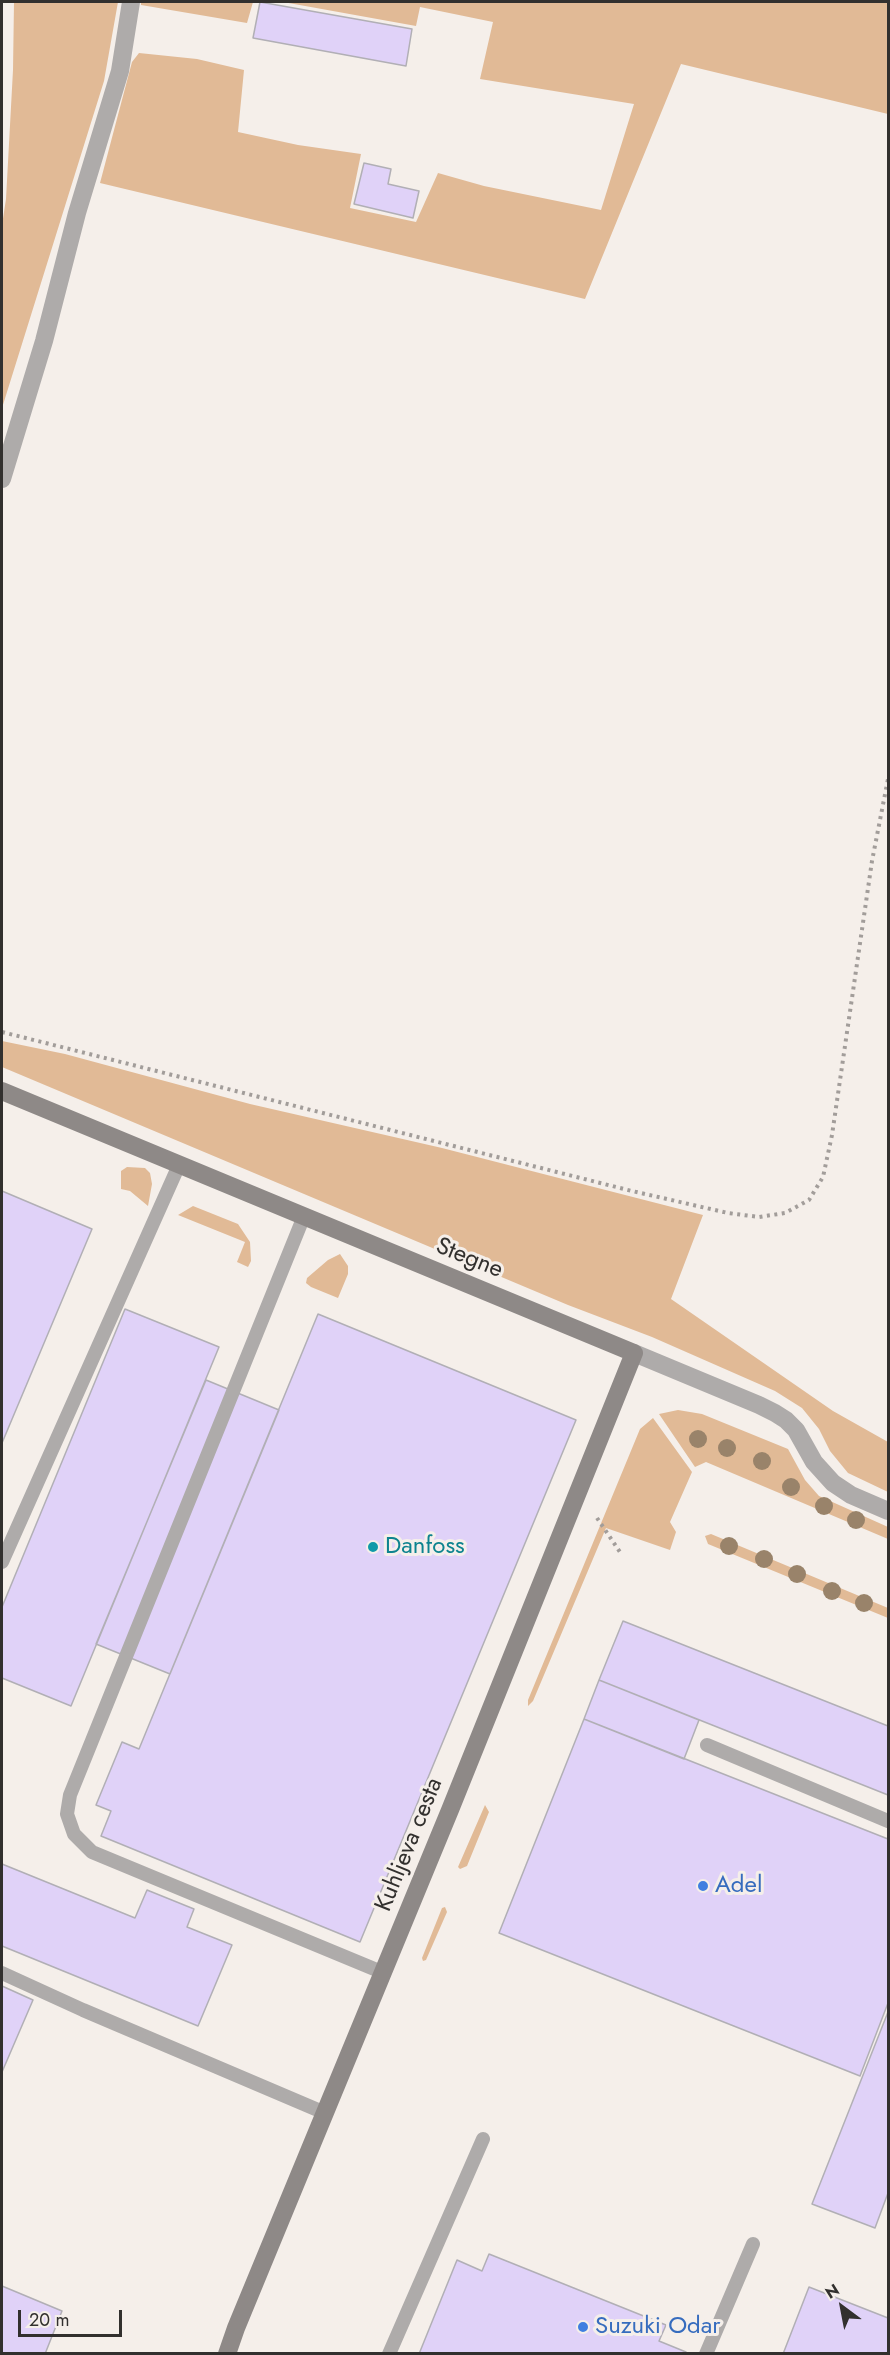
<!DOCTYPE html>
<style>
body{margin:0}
#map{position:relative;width:890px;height:2355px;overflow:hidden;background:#f5efea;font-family:Jost,sans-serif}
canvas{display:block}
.frame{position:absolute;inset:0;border:3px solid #32302e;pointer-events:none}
.north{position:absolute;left:812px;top:2277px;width:60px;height:60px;-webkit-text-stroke:4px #f5efea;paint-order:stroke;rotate:328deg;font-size:16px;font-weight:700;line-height:24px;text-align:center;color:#32302e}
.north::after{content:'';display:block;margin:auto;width:21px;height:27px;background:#32302e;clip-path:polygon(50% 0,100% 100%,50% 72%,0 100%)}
.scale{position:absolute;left:18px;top:2310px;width:104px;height:27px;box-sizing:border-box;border:3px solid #32302e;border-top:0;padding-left:8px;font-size:18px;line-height:21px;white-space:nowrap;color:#32302e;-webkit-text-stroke:4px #f5efea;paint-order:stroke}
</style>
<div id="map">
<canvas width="890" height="2355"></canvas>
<div class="frame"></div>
<div class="north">N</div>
<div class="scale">20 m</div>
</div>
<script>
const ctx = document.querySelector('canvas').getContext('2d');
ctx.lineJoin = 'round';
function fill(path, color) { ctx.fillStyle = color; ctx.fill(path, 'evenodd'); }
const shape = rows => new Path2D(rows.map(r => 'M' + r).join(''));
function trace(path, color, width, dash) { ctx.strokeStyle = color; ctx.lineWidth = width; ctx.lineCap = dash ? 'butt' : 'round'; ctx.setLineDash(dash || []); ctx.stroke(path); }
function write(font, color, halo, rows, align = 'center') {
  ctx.font = font + ' Jost,sans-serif'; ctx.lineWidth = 6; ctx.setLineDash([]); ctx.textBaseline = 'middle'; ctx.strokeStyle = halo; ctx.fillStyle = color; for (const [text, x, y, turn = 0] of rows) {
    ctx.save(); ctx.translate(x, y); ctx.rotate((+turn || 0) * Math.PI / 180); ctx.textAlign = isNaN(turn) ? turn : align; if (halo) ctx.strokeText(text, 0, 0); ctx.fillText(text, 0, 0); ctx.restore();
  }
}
fill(shape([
 [14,2,118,2,104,81,2,408,2,225,6,199,13,70],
 [141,2,253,2,247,23,141,5],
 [283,2,888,2,888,114,681,64,585,299,100,183,132,62,139,53,197,59,244,70,238,132,298,145,361,154,350,208,416,222,438,173,484,186,601,210,634,104,480,79,493,22,420,7,416,26],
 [2,1041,65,1054,250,1104,442,1148,703,1215,671,1299,833,1411,888,1442,888,1492,848,1473,830,1451,819,1429,802,1408,775,1391,652,1337,568,1305,2,1067],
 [127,1167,145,1168,150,1173,152,1184,148,1206,130,1191,121,1189,121,1171],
 [193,1206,238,1224,250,1242,251,1261,248,1267,237,1262,245,1242,178,1215],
 [340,1254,348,1266,348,1274,338,1298,311,1287,306,1283,307,1278,328,1260],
 [678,1410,702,1414,788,1449,805,1480,819,1496,888,1527,888,1539,706,1462,695,1467,659,1414],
 [653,1418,692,1472,670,1522,676,1532,670,1550,606,1528,533,1701,528,1706,528,1700,640,1429],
 [711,1534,888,1608,888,1618,708,1544,705,1536],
 [485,1805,489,1812,467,1866,460,1869,458,1867],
 [445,1907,447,1912,426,1960,423,1961,422,1958,442,1908]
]), '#e1ba96');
const building = shape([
 [260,2,412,29,406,66,253,38,260,2],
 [364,163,391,169,388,184,419,191,413,218,354,204,364,163],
 [2,1191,92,1229,2,1443,2,1191],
 [125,1309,219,1347,71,1706,2,1678,2,1607,125,1309],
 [318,1314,576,1420,360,1942,101,1836,111,1811,96,1805,122,1742,139,1749,318,1314],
 [206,1380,279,1410,170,1674,96,1644,206,1380],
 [623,1621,888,1726,888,1795,599,1680,623,1621],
 [599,1680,699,1720,684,1759,584,1719,599,1680],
 [584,1719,888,1839,888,2003,860,2076,499,1933,584,1719],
 [2,1864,135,1918,147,1890,194,1909,187,1927,232,1945,198,2026,2,1946,2,1864],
 [2,1986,33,2000,2,2072,2,1986],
 [888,2012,888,2193,875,2228,812,2204,888,2012],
 [489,2254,666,2325,659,2341,686,2352,686,2354,419,2354,457,2260,482,2271,489,2254],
 [2,2286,62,2311,45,2354,2,2354,2,2286],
 [809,2287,888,2318,888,2354,783,2354,809,2287]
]);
fill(building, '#e0d2f8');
trace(building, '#b1afb5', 1.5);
trace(shape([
 [2,1032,632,1191,728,1213,759,1217,785,1213,809,1200,823,1177,832,1135,872,861,888,779],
 [597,1518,620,1552]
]), '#a29d9a', 4, [3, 4.5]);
trace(shape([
 [304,1216,70,1795,67,1814,74,1834,92,1852,384,1973],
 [2,1562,179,1165],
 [707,1745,888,1821],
 [2,1973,83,2010,325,2113],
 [389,2354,483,2139],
 [706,2354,753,2244]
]), '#aeabaa', 14);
trace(shape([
 [2,479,44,341,77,213,120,71,131,2],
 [634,1353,759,1405,775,1413,786,1420,796,1430,814,1462,833,1483,851,1495,888,1511]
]), '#aeabaa', 18);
trace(shape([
 [2,1091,634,1353,450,1810,236,2328,227,2354]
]), '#8e8987', 18);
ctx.fillStyle = '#99836a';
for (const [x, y] of [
 [698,1439],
 [727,1448],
 [762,1461],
 [791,1487],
 [824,1506],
 [856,1520],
 [729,1546],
 [764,1559],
 [797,1574],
 [832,1591],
 [864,1603]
]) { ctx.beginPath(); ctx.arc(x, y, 9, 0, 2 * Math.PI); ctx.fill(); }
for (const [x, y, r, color] of [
 [373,1547,6,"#0f9aa8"],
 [703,1886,6,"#3f7fe0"],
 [583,2327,6,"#3f7fe0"]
]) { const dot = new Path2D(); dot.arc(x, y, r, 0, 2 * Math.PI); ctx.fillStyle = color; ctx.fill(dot); trace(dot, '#f5efea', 2); }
write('24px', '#32302e', '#f5efea', [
 ["Stegne",469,1259,22],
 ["Kuhljeva cesta",410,1845,-68]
]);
write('24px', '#0d838f', '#f5efea', [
 ["Danfoss",385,1547]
], 'left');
write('24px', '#366cbe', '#f5efea', [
 ["Adel",715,1886],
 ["Suzuki Odar",595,2327]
], 'left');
</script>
